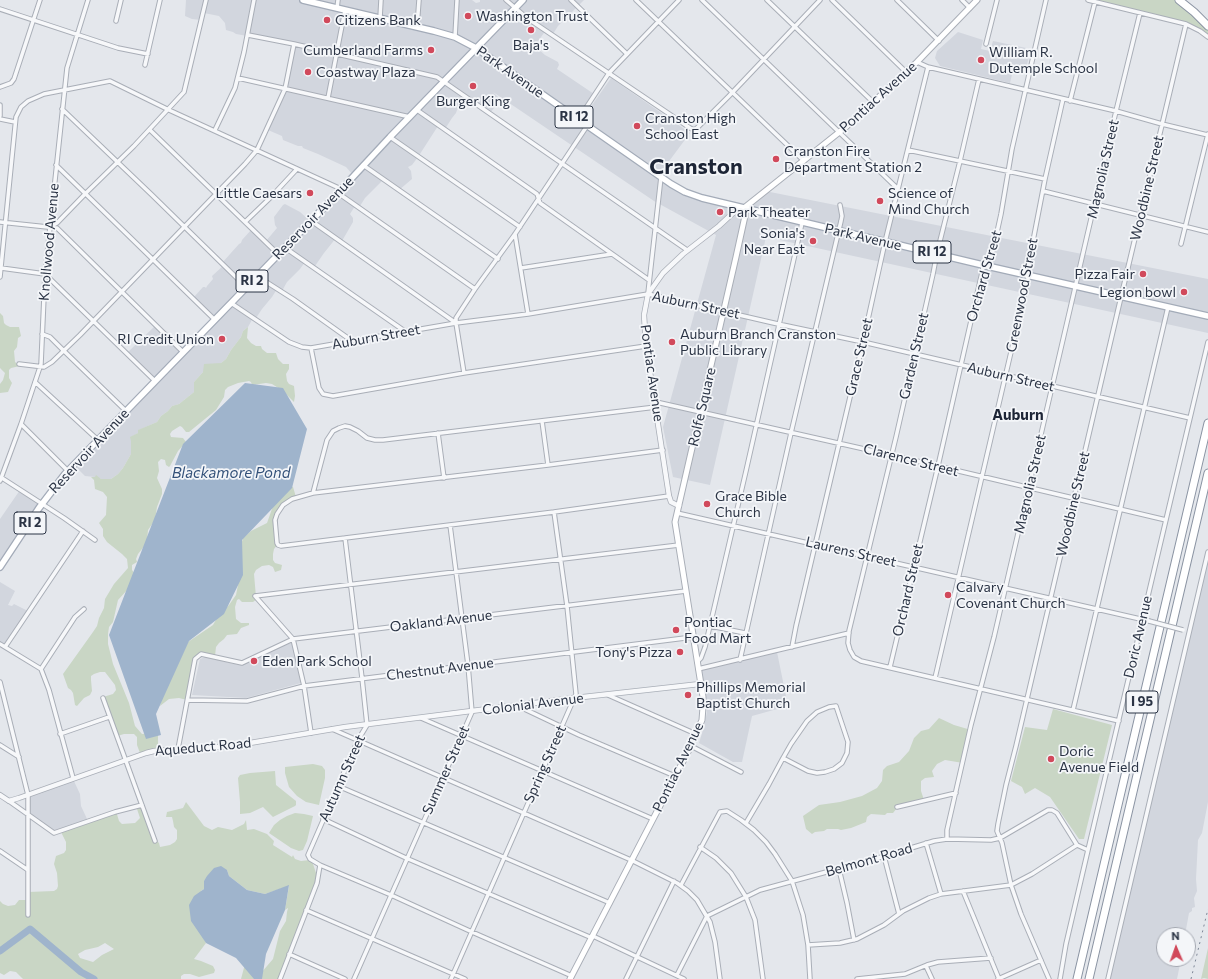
<!DOCTYPE html>
<style>
body{margin:0}
#map{position:relative;width:1208px;height:979px;overflow:hidden;background:#e4e7ec;font-family:Commissioner,sans-serif}
canvas{display:block}
.north{position:absolute;left:1156px;top:927px;width:40px;height:40px;box-sizing:border-box;background:#f4f6f9;border:1px solid #a4a8b1;border-radius:50%;rotate:358deg;font-size:11px;font-weight:700;line-height:16px;text-align:center;color:#2b3445}
.north::after{content:'';display:block;margin:auto;width:14px;height:18px;background:#d1495b;clip-path:polygon(50% 0,100% 100%,50% 72%,0 100%)}
</style>
<div id="map">
<canvas width="1208" height="979"></canvas>
<div class="north">N</div>
</div>
<script>
const ctx = document.querySelector('canvas').getContext('2d');
ctx.lineJoin = 'round';
function fill(path, color) { ctx.fillStyle = color; ctx.fill(path, 'evenodd'); }
const shape = rows => new Path2D(rows.map(r => 'M' + r).join(''));
function trace(path, color, width, dash) { ctx.strokeStyle = color; ctx.lineWidth = width; ctx.lineCap = dash ? 'butt' : 'round'; ctx.setLineDash(dash || []); ctx.stroke(path); }
function write(font, color, halo, rows, align = 'center') {
  ctx.font = font + ' Commissioner,sans-serif'; ctx.lineWidth = 3.5; ctx.setLineDash([]); ctx.textBaseline = 'middle'; ctx.strokeStyle = halo; ctx.fillStyle = color; for (const [text, x, y, turn = 0] of rows) {
    ctx.save(); ctx.translate(x, y); ctx.rotate((+turn || 0) * Math.PI / 180); ctx.textAlign = isNaN(turn) ? turn : align; if (halo) ctx.strokeText(text, 0, 0); ctx.fillText(text, 0, 0); ctx.restore();
  }
}
fill(shape([
 [186,0,472,0,476,3,480,2,480,0,584,0,558,26,553,34,546,30,536,44,537,48,545,55,558,62,559,65,557,69,594,94,577,119,662,177,711,202,750,207,765,191,1208,279,1208,333,766,237,710,485,673,477,663,427,716,235,654,201,493,92,498,97,499,102,490,113,466,97,457,110,456,113,452,118,445,129,438,126,418,157,412,165,408,167,411,171,412,179,399,190,384,179,365,198,360,206,359,208,355,206,350,214,353,218,353,222,342,241,336,238,324,253,315,266,305,262,300,269,287,282,282,291,277,289,272,297,262,309,256,318,253,318,248,327,243,331,241,337,231,350,226,359,221,363,203,372,194,382,194,392,179,404,172,406,168,411,161,416,157,422,139,430,138,433,132,437,131,441,131,454,123,468,118,474,111,479,101,479,95,477,85,476,74,465,154,380,127,353,156,325,183,350,214,320,194,297,203,287,205,287,206,288,207,286,213,279,212,276,224,265,222,263,239,244,241,243,242,240,251,230,266,241,277,228,275,225,274,217,283,205,285,204,300,212,309,220,353,175,346,167,318,154,303,148,302,146,298,146,283,140,282,136,268,130,286,87,294,44,236,34,233,32,226,30,225,23,219,16,204,13,201,20,192,19,185,16],
 [958,32,983,40,981,49,990,51,993,41,1031,49,1025,72,1013,70,1010,83,940,66,935,58,937,51],
 [611,78,690,133,661,172,583,118],
 [20,490,42,503,0,567,0,519],
 [1208,552,1208,802,1202,833,1198,840,1196,879,1197,891,1194,898,1195,907,1192,908,1192,911,1189,913,1185,935,1164,935,1164,959,1181,959,1177,979,1108,979],
 [0,582,15,591,8,605,12,606,14,604,28,611,5,647,0,645],
 [292,642,301,683,246,698,192,695,200,659,205,657,239,665],
 [777,652,788,706,752,716,742,762,733,762,699,743,704,727,707,712,706,700,700,670],
 [73,779,80,794,81,806,88,821,54,834,28,815,28,795]
]), '#d2d6de');
fill(shape([
 [1089,0,1179,0,1208,27,1208,37,1196,28],
 [0,313,3,316,4,323,6,325,10,327,19,327,21,336,18,338,17,347,14,351,15,362,20,366,11,368,9,370,9,378,12,383,8,392,0,393,0,384,3,380,5,373,0,368],
 [248,327,247,338,251,343,256,346,261,346,262,349,267,353,276,353,278,359,283,364,289,364,289,369,286,374,287,381,289,384,294,386,295,396,294,402,283,391,272,384,266,383,252,385,251,382,249,381,238,383,228,387,225,390,224,397,216,410,189,432,186,432,182,427,180,426,172,431,170,434,171,437,183,438,186,442,178,451,170,466,169,467,166,465,165,460,161,459,158,462,159,471,157,478,162,489,162,494,157,507,155,520,148,530,147,540,146,544,138,554,136,559,137,562,132,565,132,570,135,574,129,588,118,600,113,622,109,627,108,634,108,644,113,664,129,703,135,726,142,734,153,733,158,735,158,750,140,753,137,745,137,737,134,734,124,734,117,736,103,697,113,694,116,690,115,685,105,672,100,672,94,674,91,676,91,680,92,691,90,695,84,698,77,706,75,705,73,693,71,690,68,688,63,674,93,632,97,626,99,618,104,608,105,599,114,584,128,568,127,559,122,554,107,542,103,536,103,529,99,523,106,515,107,497,103,492,95,489,94,480,91,477,95,477,96,475,101,479,111,479,118,474,123,468,131,454,131,441,130,437,138,433,138,430,157,422,161,416,168,411,172,406,179,404,194,392,194,382,203,372,204,364,221,363,226,359,231,350,241,337,243,331],
 [289,485,293,487,296,497,286,503,280,510,276,530,278,544,274,549,273,554,273,560,275,563,282,565,281,570,275,572,273,567,269,565,262,566,256,570,254,574,256,597,257,599,253,602,242,602,239,599,237,600,235,607,236,619,241,623,249,623,249,625,241,628,237,634,227,635,224,639,219,643,216,647,215,656,200,655,195,660,187,700,179,698,169,699,160,706,162,698,188,642,213,625,217,618,229,605,236,595,238,585,241,545,243,538,251,531,267,523,273,506],
 [1053,709,1112,725,1084,839,1079,839,1050,797,1035,788,1025,794,1022,787,1011,781,1025,727,1047,730],
 [939,718,954,725,971,730,963,763,945,760,937,764,932,771,934,777,925,778,921,781,921,791,924,800,897,808,893,813,887,813,885,815,871,814,867,817,866,822,851,828,841,830,838,829,827,829,824,831,815,832,812,834,806,829,803,816,819,805,840,802,862,796,877,788,882,781,883,770,887,766,899,762,909,751,914,738,921,731,929,729],
 [313,764,322,766,325,770,325,778,319,805,306,802,297,796,289,787,285,773,285,767],
 [275,771,276,785,296,801,296,805,295,806,273,817,263,807,250,813,240,814,240,802,238,778,240,775,250,773],
 [186,802,204,826,212,830,218,827,232,830,244,824,246,820,247,830,254,829,267,834,274,841,273,845,292,857,293,855,295,859,301,861,310,860,313,864,317,876,317,883,280,979,241,979,245,964,261,973,273,959,280,931,286,921,287,912,288,908,285,910,289,886,265,894,247,890,229,876,227,870,204,881,204,889,201,891,204,939,206,943,194,959,201,961,213,966,215,970,214,973,199,977,190,974,184,974,181,976,181,979,23,979,16,972,10,971,4,975,0,973,0,901,3,904,8,906,15,905,19,900,28,900,28,892,54,891,57,889,58,886,57,873,54,864,56,856,64,853,66,850,66,842,61,832,116,811,119,821,122,824,135,823,140,818,136,806,141,805,155,839,159,843,160,847,170,845,175,842,177,839,177,830,174,827,173,821,172,817,166,817,167,812,183,808],
 [105,943,114,949,102,955,93,962,80,958,78,954,85,950,98,947],
 [295,813,304,814,313,816,307,841,303,850,299,851,291,848,269,833,274,825,280,820,287,816],
 [1208,948,1208,979,1204,978,1201,979]
]), '#c9d6c5');
fill(shape([
 [245,383,283,388,307,429,292,488,242,540,243,575,224,614,189,641,156,714,161,735,146,739,109,635,183,444],
 [221,866,227,870,229,876,247,890,265,894,289,885,285,910,266,954,262,979,254,979,236,958,206,943,191,921,189,905,194,896,204,889,204,881,207,876,214,868]
]), '#9fb4cc');
trace(shape([
 [0,951,30,929,81,972,94,979]
]), '#9fb4cc', 7);
const minor = shape([
 [506,0,527,18,690,128,694,130,697,128,729,96,820,0],
 [571,0,627,54],
 [636,0,804,161],
 [702,0,898,189],
 [767,0,873,102],
 [832,0,906,72],
 [897,0,939,41],
 [962,0,970,8],
 [1088,0,1186,24,1200,31,1208,37],
 [337,8,338,0],
 [0,9,118,48,148,54],
 [380,18,381,0],
 [116,21,121,0],
 [417,27,419,0],
 [248,35,294,44,437,77,687,250],
 [455,37,457,0],
 [986,44,997,0],
 [917,62,928,67,1116,111,1162,124,1208,135],
 [145,65,160,0],
 [238,78,410,117],
 [979,79,960,161,937,253,933,274,896,437,849,631,848,643,850,650,854,657,861,661,1119,721],
 [0,87,11,83,14,79,40,0],
 [328,98,345,10],
 [1070,101,1095,2],
 [0,105,0,116],
 [62,109,152,195,246,287],
 [417,110,537,194,540,203,649,280],
 [0,119,15,122],
 [578,120,609,73,679,0],
 [150,130,278,254],
 [215,130,235,88,244,52,254,0],
 [390,137,520,227],
 [908,150,1045,179],
 [56,165,215,320],
 [363,165,498,259],
 [1043,191,1208,232],
 [338,193,475,289],
 [310,220,456,323],
 [0,222,57,228,183,352],
 [245,222,271,197,297,169],
 [50,227,57,223,86,193,134,146,184,92,206,0],
 [515,234,528,314],
 [1181,244,1208,134],
 [284,247,406,332],
 [1,268,45,274,155,381],
 [521,268,612,254],
 [257,276,293,299,352,341],
 [0,277,16,117,21,107,28,101,44,94,110,81,169,110,341,189],
 [648,293,661,177],
 [231,303,289,342,302,347,311,348,456,323,528,314,648,294,778,324,863,342,1190,418],
 [42,334,50,337,64,351,126,411],
 [311,348,319,388,323,394,333,396,464,373,646,346],
 [19,364,44,367,52,362,80,335,245,164,257,150,285,89,294,44],
 [464,373,456,323,456,318,475,289,515,234,587,126],
 [35,382,98,440],
 [656,402,891,455,1166,520],
 [542,421,548,465],
 [21,424,68,471],
 [438,433,444,478],
 [663,450,548,465,313,493,292,499,283,505,277,514,275,520,277,543,278,545,281,546,554,512,669,496],
 [2,478,64,518,95,540],
 [0,481,21,424,41,364,45,274,67,68,88,0],
 [313,493,327,440,333,431,339,428,345,426,350,427,358,431,367,438,375,440,383,440,656,407],
 [677,513,1149,621],
 [255,596,679,545],
 [255,596,293,639,304,686,311,733],
 [691,622,745,633],
 [0,644,41,669,49,690,73,778],
 [5,647,83,531],
 [792,647,796,626,863,342,885,242,928,67],
 [740,660,791,433,841,221,842,216,840,205],
 [697,662,701,658,705,647,746,471,802,223],
 [890,667,938,466,983,268,990,264,1001,214,1012,149,1046,0],
 [41,669,75,617,84,609],
 [698,669,849,633],
 [935,678,1028,279,1027,272,1045,179,1063,99],
 [0,682,28,795,28,915],
 [608,695,696,734],
 [103,698,155,841],
 [188,700,247,701,304,686,693,637],
 [518,706,579,735,675,776],
 [1073,710,1168,307],
 [421,718,653,819],
 [332,729,631,860,677,883,688,891,697,900,710,922,715,942,720,979],
 [60,734,109,717],
 [0,745,19,757],
 [691,746,741,772],
 [178,749,195,659,201,654,242,663,293,639,686,591],
 [338,786,610,903],
 [9,801,54,833,115,812,142,805],
 [897,807,956,793],
 [323,819,406,858,592,938],
 [746,823,769,784,783,758,791,744,807,721,817,712,829,707,836,706,848,742,847,753,842,763,834,769,825,772,817,773,808,771,783,758],
 [947,839,947,830,971,725,994,637,1116,111,1140,13],
 [926,843,941,894],
 [700,847,716,858,731,873,746,897,755,920,763,979],
 [0,851,28,870],
 [884,856,899,914],
 [320,865,391,895,472,932,572,976],
 [839,869,847,903,854,940],
 [681,885,720,812,727,811,741,820,754,830,766,842,775,854,792,881,803,915,808,945,810,979],
 [963,891,999,979],
 [306,910,465,979],
 [593,936,684,979],
 [808,945,840,943,857,939,884,925,903,911,929,898,941,894,1011,885,1032,874,1077,845,1088,850],
 [289,954,345,979],
 [926,966,932,979],
 [677,975,707,916,760,890,878,858,934,841,947,839,991,840,1000,838,1048,810,1052,810,1057,813,1077,845],
 [280,979,317,883,320,865,310,859,308,855,358,740,367,725,362,678,345,538],
 [354,979,472,712,468,665,450,525],
 [451,979,576,694,567,606,554,512],
 [626,979,674,881],
 [857,979,905,974,927,965,938,962,991,958],
 [998,979,1041,960],
 [1049,979,1021,914,1011,885,1002,843,997,831,998,824,1006,785,1016,746,1121,297,1186,24],
 [1060,979,1066,944,1088,850,1208,342],
 [1108,979,1208,552]
]);
const tertiary = shape([
 [679,506,671,502,669,496,646,346,644,315,648,294,663,273,683,254,719,226,733,213,744,208],
 [0,795,9,801,19,798,146,753,154,751,232,746,345,727,574,698,700,684]
]);
const secondary = shape([
 [570,979,691,746,702,720,703,707,703,697,675,522,736,257,745,216,744,208,847,126,917,62,977,0]
]);
const primary = shape([
 [303,0,434,31,455,37,476,48,671,184,685,192,702,198,987,266,1208,316],
 [0,567,39,508,65,474,338,193,390,137,523,0]
]);
const motorway = shape([
 [1179,0,1194,12,1208,26],
 [1077,979,1208,423],
 [1089,979,1208,473]
]);
trace(minor, '#a9aeb7', 5.5);
trace(tertiary, '#a9aeb7', 6);
trace(secondary, '#a9aeb7', 7);
trace(primary, '#a3abb8', 8);
trace(motorway, '#8b94a3', 9);
trace(minor, '#f7f8fa', 3.5);
trace(tertiary, '#f7f8fa', 4.5);
trace(secondary, '#fff', 5);
trace(primary, '#fff', 5.5);
trace(motorway, '#fff', 7);
trace(shape([
 [1191,979,1208,909]
]), '#7d8696', 1, [2, 4]);
const minorBridge = shape([
 [1149,621,1183,630]
]);
trace(minorBridge, '#a9aeb7', 5.5, []);
trace(minorBridge, '#f7f8fa', 3.5);
for (const [x, y, r, color] of [
 [468,16,4,"#d1495b"],
 [327,20,4,"#d1495b"],
 [531,30,4,"#d1495b"],
 [431,50,4,"#d1495b"],
 [981,60,4,"#d1495b"],
 [308,72,4,"#d1495b"],
 [473,86,4,"#d1495b"],
 [637,126,4,"#d1495b"],
 [776,159,4,"#d1495b"],
 [310,193,4,"#d1495b"],
 [880,201,4,"#d1495b"],
 [720,212,4,"#d1495b"],
 [813,241,4,"#d1495b"],
 [1143,274,4,"#d1495b"],
 [1184,292,4,"#d1495b"],
 [222,339,4,"#d1495b"],
 [672,342,4,"#d1495b"],
 [707,504,4,"#d1495b"],
 [948,595,4,"#d1495b"],
 [676,630,4,"#d1495b"],
 [680,652,4,"#d1495b"],
 [254,661,4,"#d1495b"],
 [688,695,4,"#d1495b"],
 [1051,759,4,"#d1495b"]
]) { const dot = new Path2D(); dot.arc(x, y, r, 0, 2 * Math.PI); ctx.fillStyle = color; ctx.fill(dot); trace(dot, '#f4f6f9', 1.5); }
for (const [x, y, w] of [
 [574,117,38],
 [932,252,38],
 [252,281,32],
 [30,523,32],
 [1142,702,32]
]) { const box = new Path2D(); box.roundRect(x - w / 2, y - 11, w, 22, 3); ctx.fillStyle = '#f4f6f9'; ctx.fill(box); trace(box, '#2b3445', 1); }
write('bold 13px', '#2b3445', null, [
 ["RI 12",574,117],
 ["RI 12",932,252],
 ["RI 2",252,281],
 ["RI 2",30,523],
 ["I 95",1142,702]
]);
write('14px', '#2b3445', '#f4f6f9', [
 ["Washington Trust",476,16],
 ["Citizens Bank",335,20],
 ["Baja's",531,45,"center"],
 ["Cumberland Farms",423,50,"right"],
 ["William R.",989,52],
 ["Dutemple School",989,68],
 ["Coastway Plaza",316,72],
 ["Burger King",473,101,"center"],
 ["Cranston High",645,118],
 ["School East",645,134],
 ["Cranston Fire",784,151],
 ["Department Station 2",784,167],
 ["Little Caesars",302,193,"right"],
 ["Science of",888,193],
 ["Mind Church",888,209],
 ["Park Theater",728,212],
 ["Sonia's",805,233,"right"],
 ["Near East",805,249,"right"],
 ["Pizza Fair",1135,274,"right"],
 ["Legion bowl",1176,292,"right"],
 ["Auburn Branch Cranston",680,334],
 ["Public Library",680,350],
 ["RI Credit Union",214,339,"right"],
 ["Grace Bible",715,496],
 ["Church",715,512],
 ["Calvary",956,587],
 ["Covenant Church",956,603],
 ["Pontiac",684,622],
 ["Food Mart",684,638],
 ["Tony's Pizza",672,652,"right"],
 ["Eden Park School",262,661],
 ["Phillips Memorial",696,687],
 ["Baptist Church",696,703],
 ["Doric",1059,751],
 ["Avenue Field",1059,767]
], 'left');
write('14px', '#2b3445', '#f4f6f9', [
 ["Park Avenue",510,72,35],
 ["Pontiac Avenue",878,97,-42],
 ["Magnolia Street",1103,169,-77],
 ["Woodbine Street",1147,188,-77],
 ["Reservoir Avenue",313,218,-46],
 ["Park Avenue",863,237,13],
 ["Knollwood Avenue",49,242,-85],
 ["Orchard Street",984,276,-74],
 ["Greenwood Street",1022,295,-79],
 ["Auburn Street",696,305,12],
 ["Auburn Street",376,337,-10],
 ["Garden Street",914,356,-77],
 ["Grace Street",859,357,-77],
 ["Pontiac Avenue",652,373,82],
 ["Auburn Street",1011,377,13],
 ["Rolfe Square",702,407,-77],
 ["Reservoir Avenue",89,451,-47],
 ["Clarence Street",911,460,14],
 ["Magnolia Street",1030,484,-77],
 ["Woodbine Street",1073,504,-77],
 ["Laurens Street",851,552,13],
 ["Orchard Street",908,590,-77],
 ["Oakland Avenue",441,621,-7],
 ["Doric Avenue",1138,637,-77],
 ["Chestnut Avenue",440,669,-7],
 ["Colonial Avenue",533,704,-7],
 ["Aqueduct Road",203,747,-5],
 ["Spring Street",545,764,-66],
 ["Pontiac Avenue",678,767,-64],
 ["Summer Street",446,770,-66],
 ["Autumn Street",342,778,-66],
 ["Belmont Road",869,860,-16]
]);
write('bold 15px', '#1d2536', '#f4f6f9', [
 ["Auburn",1018,415]
]);
write('italic 15px', '#34527a', '#f4f6f9', [
 ["Blackamore Pond",231,473]
]);
write('bold 22px', '#1d2536', '#f4f6f9', [
 ["Cranston",696,167]
]);
</script>
